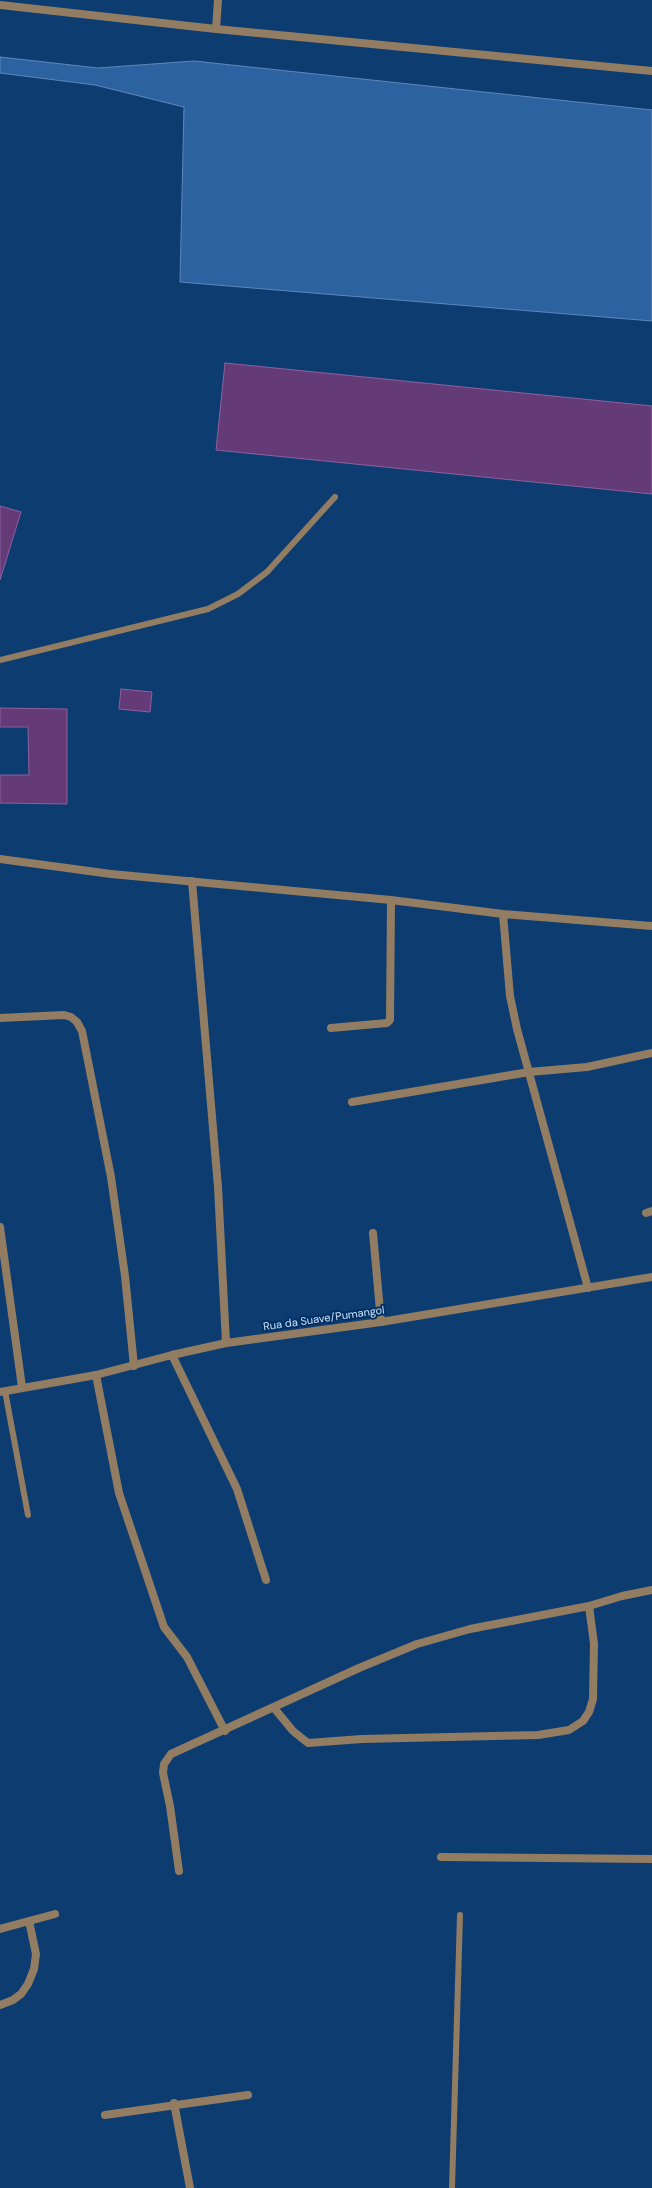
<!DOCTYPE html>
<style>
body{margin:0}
canvas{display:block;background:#0d3c71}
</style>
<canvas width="652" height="2188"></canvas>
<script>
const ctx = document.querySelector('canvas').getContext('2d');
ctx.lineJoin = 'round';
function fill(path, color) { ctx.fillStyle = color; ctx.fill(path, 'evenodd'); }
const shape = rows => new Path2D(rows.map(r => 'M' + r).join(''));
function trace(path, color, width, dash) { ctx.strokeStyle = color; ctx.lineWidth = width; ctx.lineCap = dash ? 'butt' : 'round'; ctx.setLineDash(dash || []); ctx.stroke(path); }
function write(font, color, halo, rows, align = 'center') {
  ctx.font = font + ' "DM Sans",sans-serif'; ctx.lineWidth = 4; ctx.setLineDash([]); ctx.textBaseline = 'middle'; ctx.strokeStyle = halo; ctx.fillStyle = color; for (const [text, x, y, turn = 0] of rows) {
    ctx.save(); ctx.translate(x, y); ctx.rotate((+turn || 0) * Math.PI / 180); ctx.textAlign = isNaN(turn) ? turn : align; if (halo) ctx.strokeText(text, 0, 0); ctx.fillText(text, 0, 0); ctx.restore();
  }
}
const water = shape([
 [0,57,98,68,194,61,652,110,652,321,180,282,184,107,95,85,0,73,0,57]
]);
fill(water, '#2d62a1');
trace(water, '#5d88bc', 1);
const building = shape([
 [225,363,652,406,652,494,216,450,225,363],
 [0,506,21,512,0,580,0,506],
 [121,689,152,692,150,712,119,709,121,689],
 [0,708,67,709,67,804,0,803,0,775,29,775,28,727,0,727,0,708]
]);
fill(building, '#643b76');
trace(building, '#8c619f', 1);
trace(shape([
 [0,660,208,609,238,594,267,572,335,497],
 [5,1391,28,1515],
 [452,2188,460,1915]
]), '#927d62', 6);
trace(shape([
 [0,5,216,29,652,71],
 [216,29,218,0],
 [0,859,111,874,391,900,503,914,652,926],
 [192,881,218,1187,226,1343],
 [503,914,510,996,517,1029,588,1288],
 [0,1018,64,1015,71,1017,77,1022,82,1031,111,1177,125,1276,134,1366],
 [331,1028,387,1023,390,1020,391,900],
 [352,1102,529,1072,587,1067,652,1053],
 [646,1213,652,1211],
 [0,1227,22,1387],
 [373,1233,381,1322],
 [172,1355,237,1489,266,1580],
 [96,1375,119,1493,164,1627,187,1657,225,1731],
 [274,1708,293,1731,308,1743,362,1739,538,1735,569,1730,583,1721,589,1712,593,1699,594,1644,589,1606],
 [441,1857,652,1859],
 [179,1871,170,1806,163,1773,164,1764,171,1754,359,1668,417,1644,470,1629,589,1606,622,1596,652,1590],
 [0,1929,55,1914],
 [0,2005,13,2000,21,1994,28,1984,34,1969,36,1954,29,1921],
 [174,2103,190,2188],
 [105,2115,248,2095]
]), '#927d62', 8);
trace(shape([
 [0,1392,96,1375,172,1355,226,1343,381,1322,652,1277]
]), '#927d62', 8);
write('11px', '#cce0fa', '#003165', [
 ["Rua da Suave/Pumangol",324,1319,-8]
]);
</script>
